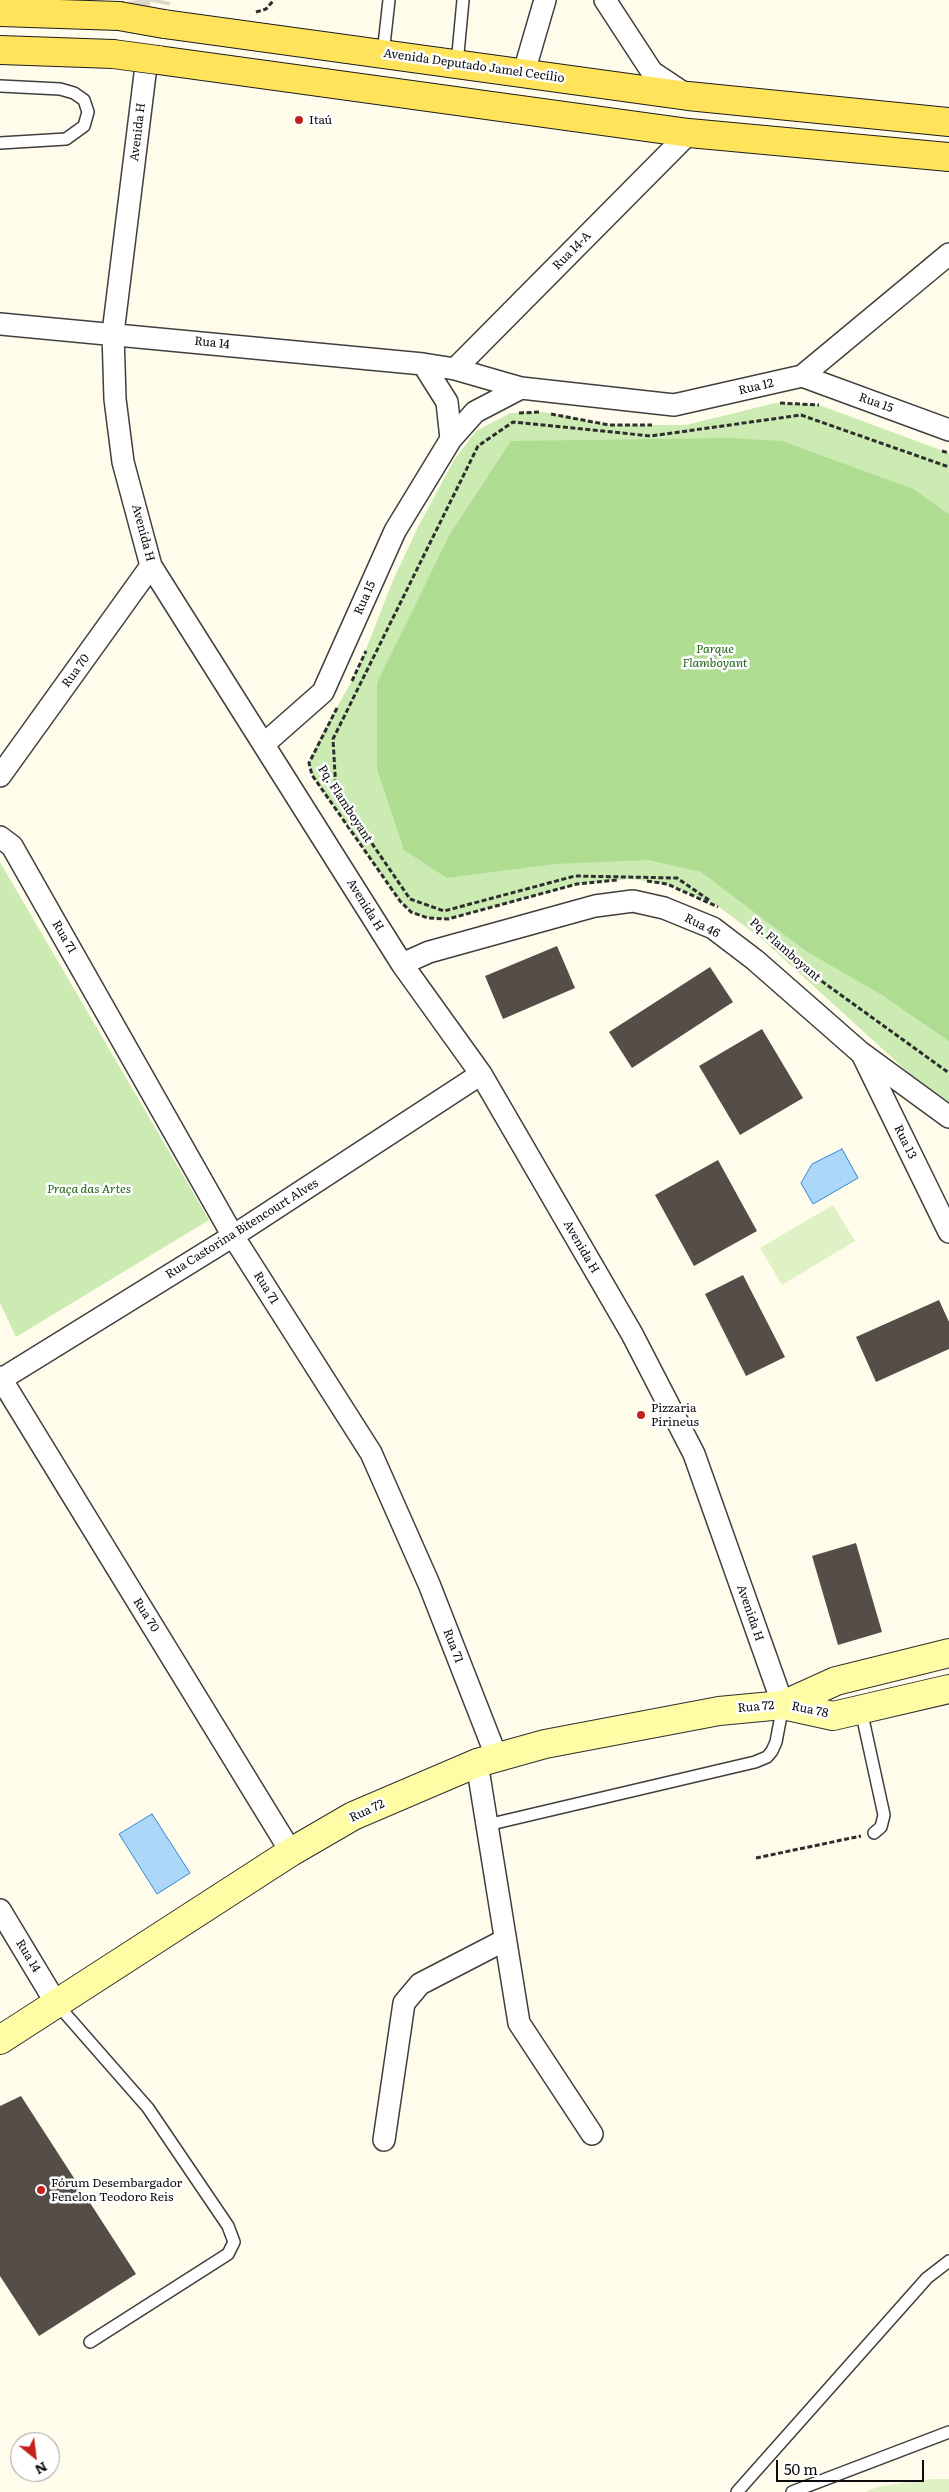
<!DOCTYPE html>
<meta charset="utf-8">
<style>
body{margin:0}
#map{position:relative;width:949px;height:2492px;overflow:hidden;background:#fffceb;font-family:Literata,serif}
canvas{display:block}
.north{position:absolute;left:10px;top:2432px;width:50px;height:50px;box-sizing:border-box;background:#fff;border:1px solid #9e9e9e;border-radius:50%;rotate:151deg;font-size:14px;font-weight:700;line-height:20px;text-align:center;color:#0c0c0c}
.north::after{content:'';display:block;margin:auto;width:18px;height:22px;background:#c3211d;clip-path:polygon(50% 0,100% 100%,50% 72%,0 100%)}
.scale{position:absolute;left:776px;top:2460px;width:148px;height:22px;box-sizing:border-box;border:2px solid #0c0c0c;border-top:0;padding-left:6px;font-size:15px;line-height:18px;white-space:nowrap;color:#0c0c0c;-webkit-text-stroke:4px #fff;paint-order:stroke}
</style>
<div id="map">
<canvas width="949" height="2492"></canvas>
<div class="north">N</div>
<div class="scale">50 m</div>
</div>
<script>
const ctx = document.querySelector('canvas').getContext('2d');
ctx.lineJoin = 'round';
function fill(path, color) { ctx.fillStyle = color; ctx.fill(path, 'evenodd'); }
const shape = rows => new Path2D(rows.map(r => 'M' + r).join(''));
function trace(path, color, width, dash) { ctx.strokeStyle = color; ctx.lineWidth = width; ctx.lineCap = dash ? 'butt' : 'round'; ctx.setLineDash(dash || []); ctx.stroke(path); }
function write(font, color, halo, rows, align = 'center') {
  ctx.font = font + ' Literata,serif'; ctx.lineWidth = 5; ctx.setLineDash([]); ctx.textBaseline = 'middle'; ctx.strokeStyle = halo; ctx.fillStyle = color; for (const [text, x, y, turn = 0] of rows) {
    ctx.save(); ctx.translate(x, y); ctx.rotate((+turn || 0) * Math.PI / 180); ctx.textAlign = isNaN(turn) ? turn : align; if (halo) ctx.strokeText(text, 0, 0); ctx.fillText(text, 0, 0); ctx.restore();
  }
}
fill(shape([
 [775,403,819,405,949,453,949,1103,911,1075,762,939,715,904,667,884,631,879,583,883,448,919,428,918,411,912,400,901,312,775,309,763,319,739,358,670,393,580,419,525,454,460,476,431,511,413,543,412,609,425,686,425],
 [0,862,209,1220,16,1337,0,1303]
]), '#ccebb3');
fill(shape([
 [729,438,782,441,913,489,949,514,949,1041,882,995,806,951,701,872,648,860,555,864,447,878,404,850,377,769,377,683,450,534,511,441]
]), '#aedd91');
fill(shape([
 [833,1205,855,1241,782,1285,760,1248],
 [930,2479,949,2479,949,2492,864,2492,881,2486]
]), '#dff2c5');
const water = shape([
 [842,1149,858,1178,813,1204,801,1183,812,1164,842,1149],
 [152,1814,190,1873,157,1894,119,1834,152,1814]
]);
fill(water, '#add7f9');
trace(water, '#3087d4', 1);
fill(shape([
 [557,946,575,988,503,1019,485,976],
 [710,967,733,1002,632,1068,609,1032],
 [762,1029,803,1098,740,1135,699,1066],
 [718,1160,757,1231,694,1266,655,1195],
 [743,1275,785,1357,746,1376,705,1294],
 [939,1300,949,1322,949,1349,876,1382,856,1337],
 [856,1543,882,1632,838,1645,812,1556],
 [21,2096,136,2274,39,2336,0,2276,0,2106]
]), '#554e48');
trace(shape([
 [139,0,142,33],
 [146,66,160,0]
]), '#dbd8ca', 21, [21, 11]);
const service = shape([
 [383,54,389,0],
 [457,64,463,0],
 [0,86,60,89,74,93,84,100,88,112,84,126,66,139,0,143],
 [861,1710,884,1815,881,1827,874,1833],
 [487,1825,755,1762,767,1757,772,1751,776,1742,783,1705],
 [56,2003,148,2108,228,2226,234,2242,228,2254,90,2342],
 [737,2492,927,2278,949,2261],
 [792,2492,949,2432]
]);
const minor = shape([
 [605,0,652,72,685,94],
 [146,66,113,333,115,399,123,462,151,566,402,964,481,1074,632,1334,694,1454,783,1705],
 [524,72,545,0],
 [0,324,423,364,455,369,521,388,674,405,802,376,949,254],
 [423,364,447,402,451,439],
 [455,369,689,133],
 [802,376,949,430],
 [264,744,323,692,395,531,451,439,475,412,521,388],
 [0,776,151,566],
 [0,837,12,846,233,1236,371,1453,429,1584,497,1758],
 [402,964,429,952,595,906,633,901,664,908,713,928,755,960,860,1052,949,1117],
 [862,1054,949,1232],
 [0,1377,291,1852],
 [0,1380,233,1236,481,1074],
 [477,1763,519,2023,592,2134],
 [0,1910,56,2003],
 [384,2140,404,2003,420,1984,505,1940]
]);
const secondary = shape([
 [783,1705,836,1681,949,1653],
 [0,2040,291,1852,353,1816,477,1763,545,1744,719,1711,783,1705,833,1716,949,1689]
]);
const primary = shape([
 [0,12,119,16],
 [164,24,688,96,949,122],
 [0,50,113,54],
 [158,60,689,133,949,157]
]);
trace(service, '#3f3f3f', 14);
trace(minor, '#3f3f3f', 24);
trace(secondary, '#2e2e2e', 30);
trace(primary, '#1d1d1d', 30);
trace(shape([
 [256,12,266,9,274,0],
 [780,403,819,405],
 [519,413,540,412],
 [551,414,609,425,652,425],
 [942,451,949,453],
 [352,681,366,651],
 [337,708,309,763,312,775,400,901,411,912,428,918,448,919,577,884,618,880],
 [647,881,667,884,718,907],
 [709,900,677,878,575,876,444,911,410,899,336,791,333,739,478,446,513,422,651,436,801,415,949,467],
 [773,946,949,1073],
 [756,1858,861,1836]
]), '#2e2e2e', 3, [5, 2.5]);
trace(service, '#fff', 11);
trace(minor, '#fff', 21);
trace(secondary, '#fffca6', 28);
trace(primary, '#ffe35b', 28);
const primaryBridge = shape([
 [119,16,164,24],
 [113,54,158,60]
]);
trace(primaryBridge, '#1d1d1d', 30, []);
trace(primaryBridge, '#ffe35b', 28);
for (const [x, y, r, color] of [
 [299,120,5,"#c3211d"],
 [641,1415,5,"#c3211d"],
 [41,2190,5,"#c3211d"]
]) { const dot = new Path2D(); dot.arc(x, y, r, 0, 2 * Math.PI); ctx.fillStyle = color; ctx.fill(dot); trace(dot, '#fff', 2); }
write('12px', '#0c0c0c', '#fff', [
 ["Avenida Deputado Jamel Cecílio",474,66,8],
 ["Avenida H",138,132,-83],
 ["Rua 14-A",572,251,-45],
 ["Rua 14",212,343,6],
 ["Rua 12",756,387,-13],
 ["Rua 15",876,403,20],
 ["Avenida H",143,533,75],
 ["Rua 15",365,598,-66],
 ["Rua 70",76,671,-54],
 ["Pq. Flamboyant",345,804,57],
 ["Avenida H",365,905,58],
 ["Rua 46",702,926,27],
 ["Rua 71",64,937,60],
 ["Pq. Flamboyant",785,950,41],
 ["Rua 13",905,1142,64],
 ["Rua Castorina Bitencourt Alves",242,1229,-32],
 ["Avenida H",581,1247,60],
 ["Rua 71",266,1288,58],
 ["Avenida H",750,1613,71],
 ["Rua 70",146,1615,58],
 ["Rua 71",453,1646,69],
 ["Rua 72",756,1707,-5],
 ["Rua 78",810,1710,12],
 ["Rua 72",367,1811,-25],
 ["Rua 14",28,1956,59]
]);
write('12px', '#0c0c0c', '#fff', [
 ["Itaú",309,120],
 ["Pizzaria",651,1408],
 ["Pirineus",651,1422],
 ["Fórum Desembargador",51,2183],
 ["Fenelon Teodoro Reis",51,2197]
], 'left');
write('italic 12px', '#24671a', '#fff', [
 ["Parque",715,649],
 ["Flamboyant",715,663],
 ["Praça das Artes",89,1189]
]);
</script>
